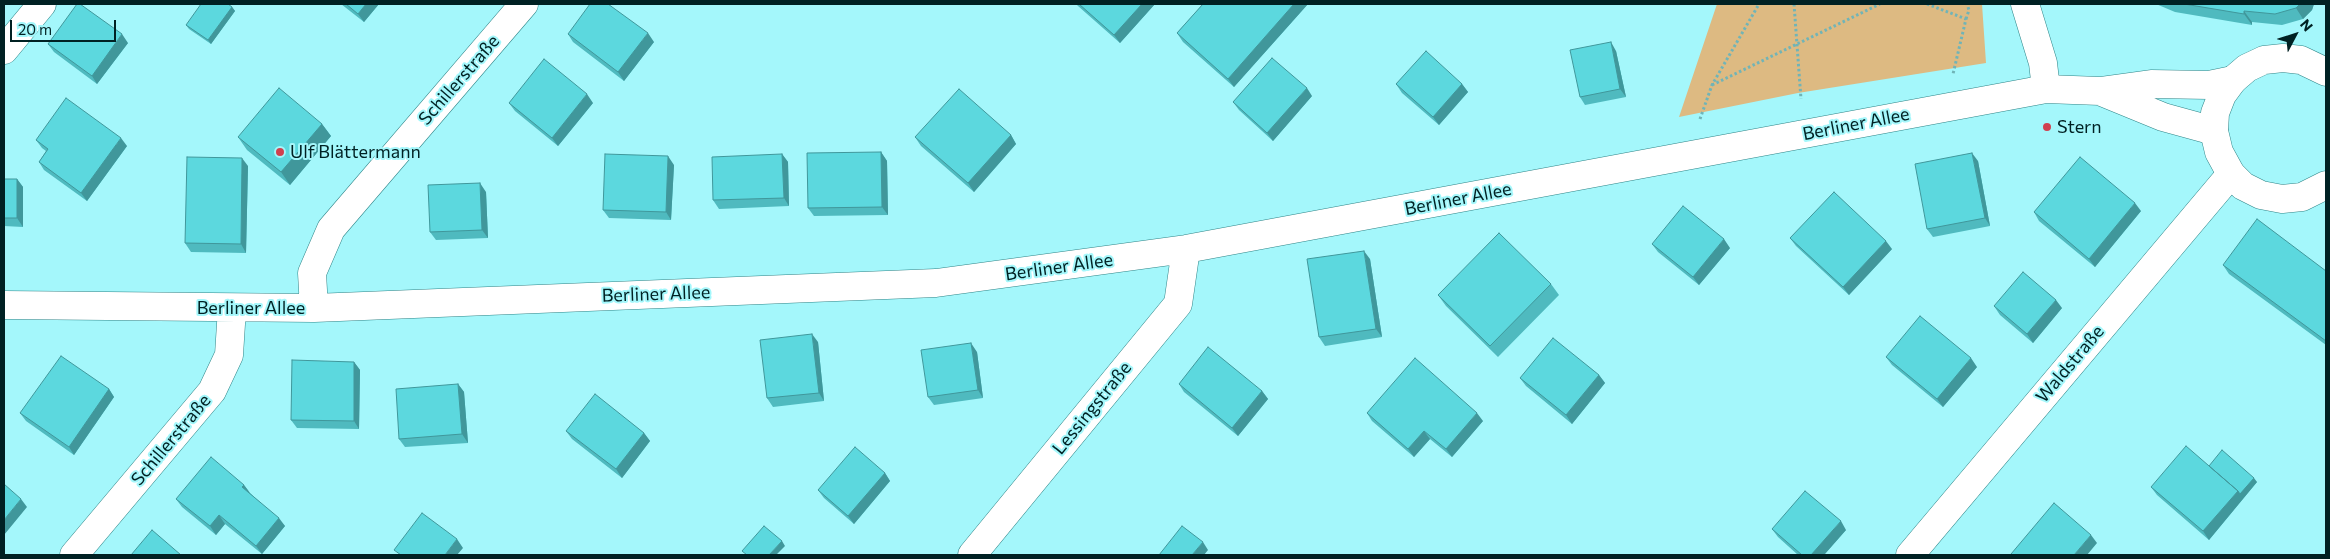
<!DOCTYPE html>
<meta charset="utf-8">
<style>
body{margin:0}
#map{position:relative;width:2330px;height:559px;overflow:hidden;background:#a4f7fb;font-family:Commissioner,sans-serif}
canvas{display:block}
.frame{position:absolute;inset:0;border:5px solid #002123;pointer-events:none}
.north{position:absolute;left:2270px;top:10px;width:50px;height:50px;-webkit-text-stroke:4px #a4f7fb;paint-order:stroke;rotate:50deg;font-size:14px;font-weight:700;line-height:20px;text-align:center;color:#002123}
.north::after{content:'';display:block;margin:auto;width:18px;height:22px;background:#002123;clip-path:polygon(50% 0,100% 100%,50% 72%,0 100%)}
.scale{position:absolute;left:10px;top:20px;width:106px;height:22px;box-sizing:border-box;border:2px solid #002123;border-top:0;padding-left:6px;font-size:15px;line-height:18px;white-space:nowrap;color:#002123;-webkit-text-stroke:4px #a4f7fb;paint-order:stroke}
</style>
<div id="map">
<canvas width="2330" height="559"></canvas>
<div class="frame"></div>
<div class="north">N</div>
<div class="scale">20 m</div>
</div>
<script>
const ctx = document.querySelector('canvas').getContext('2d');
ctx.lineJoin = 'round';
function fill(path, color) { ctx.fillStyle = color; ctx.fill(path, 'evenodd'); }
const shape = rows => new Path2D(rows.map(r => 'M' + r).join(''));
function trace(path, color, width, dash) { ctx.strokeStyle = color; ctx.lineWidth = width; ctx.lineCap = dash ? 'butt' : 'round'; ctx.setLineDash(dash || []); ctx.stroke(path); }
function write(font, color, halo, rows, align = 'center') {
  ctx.font = font + ' Commissioner,sans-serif'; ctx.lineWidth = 4; ctx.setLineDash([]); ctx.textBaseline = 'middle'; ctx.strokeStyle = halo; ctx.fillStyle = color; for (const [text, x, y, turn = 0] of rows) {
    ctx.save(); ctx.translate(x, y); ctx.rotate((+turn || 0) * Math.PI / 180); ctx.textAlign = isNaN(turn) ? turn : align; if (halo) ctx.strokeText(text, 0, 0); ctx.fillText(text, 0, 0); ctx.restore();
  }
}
fill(shape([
 [1717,4,1982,4,1986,63,1798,93,1679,117]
]), '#ddba82');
const minor = shape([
 [2025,4,2043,63,2046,89],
 [4,50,42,4],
 [2102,92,2163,117,2214,131],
 [4,305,314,308,936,283,1186,249,2046,89,2100,91,2151,84,2209,85,2233,80],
 [314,308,312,273,331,229,524,4],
 [74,555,212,391,229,355,232,308],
 [972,555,1178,304,1186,249],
 [1910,555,2231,174]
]);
const major = shape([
 [2326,72,2301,60,2283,58,2264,60,2247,68,2233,80,2222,95,2215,113,2214,131,2219,152,2231,174,2243,186,2261,195,2282,199,2302,197,2326,185]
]);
trace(minor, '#2f8588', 29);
trace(major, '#2f8588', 29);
trace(shape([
 [1794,4,1801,99],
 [1927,4,1966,19,1953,74],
 [1966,19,1969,10,1967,4],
 [1712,85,1880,4],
 [1700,119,1712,85,1759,4]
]), '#70b4b7', 3, [2.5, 2.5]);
trace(minor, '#fff', 28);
trace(major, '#fff', 28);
fill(shape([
 [341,4,379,4,364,22],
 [1076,4,1155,4,1120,43,1078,6],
 [1203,4,1308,4,1234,87,1183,42,1177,33],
 [2156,4,2314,4,2312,10,2303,19,2282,25,2252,22,2252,25,2175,12],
 [232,7,235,11,211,44,189,29,186,25],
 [568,34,654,42,624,81,573,42],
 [128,43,97,84,54,52,48,44],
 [1616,51,1626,97,1585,105,1580,97],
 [1396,84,1462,84,1468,92,1439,125,1402,93],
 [1312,96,1273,141,1239,110,1233,102],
 [509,103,593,103,558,146,515,111],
 [322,124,331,136,290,185,247,150,238,137],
 [1011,135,1016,144,974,192,921,146,915,137],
 [36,140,127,146,87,201,44,170,39,162,46,151,42,148],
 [881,152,887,161,888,215,814,216,808,208],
 [782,154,788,162,789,206,719,209,713,200],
 [1978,161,1990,226,1933,237,1927,229],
 [674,165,671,220,609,218,603,210],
 [248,166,246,253,191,252,185,243],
 [4,179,17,179,23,187,23,227,4,226],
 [486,192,488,238,436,240,430,232],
 [2141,211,2095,267,2039,221,2034,212],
 [1790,238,1892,249,1849,295,1796,246],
 [1652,244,1730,248,1699,285,1658,252],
 [1370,259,1382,337,1325,346,1319,337],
 [2223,265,2326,271,2326,345,2229,274],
 [1551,284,1559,295,1498,357,1446,306,1438,295],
 [1994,306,2062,308,2033,343,2000,315],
 [818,342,824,401,773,407,767,398],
 [977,352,983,398,934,405,928,397],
 [1886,357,1977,367,1943,407,1892,365],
 [354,362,360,370,359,429,297,428,291,420],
 [1599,375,1605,383,1572,424,1526,386,1520,378],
 [458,384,464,392,468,443,405,447,399,439],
 [1179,384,1262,391,1268,399,1238,436,1184,392],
 [109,389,114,397,74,455,26,421,20,413],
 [1367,413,1483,421,1452,457,1430,439,1414,457,1372,421],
 [566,431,644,433,650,441,622,478,572,439],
 [2209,466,2257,482,2209,540,2157,495,2151,487],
 [885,473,890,481,854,524,824,498,818,490],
 [244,485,250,493,285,526,262,554,225,524,216,535,182,507,176,499],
 [1772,529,1846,530,1824,555,1798,555,1778,537]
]), '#4fbabf');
fill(shape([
 [366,4,379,4,364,22,358,14],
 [1142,4,1155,4,1120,43,1114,35],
 [1294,4,1308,4,1234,87,1228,79],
 [2300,4,2314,4,2312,10,2303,19,2296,8],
 [232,7,235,11,211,44,208,40],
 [2244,11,2252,22,2252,25,2244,14],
 [648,33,654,42,624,81,618,72],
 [122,34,128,43,97,84,92,76],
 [1611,42,1616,51,1626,97,1620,89],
 [1462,84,1468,92,1439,125,1433,117],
 [1307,88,1312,96,1273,141,1267,133],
 [587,94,593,103,558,146,552,138],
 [322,124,331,136,290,185,281,172],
 [1011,135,1016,144,974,192,968,183],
 [121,138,127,146,87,201,81,193],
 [881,152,887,161,888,215,882,207],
 [1972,153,1978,161,1990,226,1985,218],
 [782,154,788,162,789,206,784,198],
 [668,156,674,165,671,220,666,212],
 [242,158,248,166,246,253,241,244],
 [17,179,23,187,23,227,17,218],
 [480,183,486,192,488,238,482,230],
 [2135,203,2141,211,2095,267,2089,259],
 [1724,239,1730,248,1699,285,1693,277],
 [1886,241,1892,249,1849,295,1843,287],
 [1364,251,1370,259,1382,337,1376,329],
 [2056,300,2062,308,2033,343,2027,334],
 [812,334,818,342,824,401,819,393],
 [971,343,977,352,983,398,978,390],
 [1971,358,1977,367,1943,407,1937,399],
 [354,362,360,370,359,429,354,421],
 [1599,375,1605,383,1572,424,1566,415],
 [458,384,464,392,468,443,462,434],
 [109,389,114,397,74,455,69,447],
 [1262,391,1268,399,1238,436,1232,428],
 [1477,413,1483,421,1452,457,1446,449],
 [1424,431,1430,439,1414,457,1408,449],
 [644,433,650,441,622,478,616,469],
 [885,473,890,481,854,524,848,516],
 [2254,478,2257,482,2209,540,2203,531,2238,491],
 [244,485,250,493,242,487],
 [21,499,27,507,4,535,4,520],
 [219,515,225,524,216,535,210,526],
 [279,518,285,526,262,554,256,546],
 [1841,521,1846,530,1824,555,1811,555],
 [2091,535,2097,543,2087,555,2074,555],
 [457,539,463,548,457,555,445,555],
 [782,541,785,546,776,555,769,555],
 [1203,542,1208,550,1204,555,1192,555]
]), '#40979b');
const building = shape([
 [77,4,80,4,122,34,92,76,48,44,77,4],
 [201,4,228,4,232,7,208,40,186,25,201,4],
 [346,4,366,4,358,14,346,4],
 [590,4,608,4,648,33,618,72,568,34,590,4],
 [1079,4,1142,4,1114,35,1079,4],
 [1203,4,1294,4,1228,79,1177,33,1203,4],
 [2184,4,2300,4,2296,8,2275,14,2244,11,2244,14,2184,4],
 [1611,42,1620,89,1580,97,1570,50,1611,42],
 [1426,51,1462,84,1433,117,1396,84,1426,51],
 [1272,58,1307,88,1267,133,1233,102,1272,58],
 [544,59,587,94,552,138,509,103,544,59],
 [279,88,322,124,281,172,238,137,279,88],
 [959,89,1011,135,968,183,915,137,959,89],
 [66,98,121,138,81,193,39,162,48,149,36,140,66,98],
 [881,152,882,207,808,208,807,153,881,152],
 [1972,153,1985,218,1927,229,1915,164,1972,153],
 [605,154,668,156,666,212,603,210,605,154],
 [782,154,784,198,713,200,712,157,782,154],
 [187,157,242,158,241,244,185,243,187,157],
 [2080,157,2135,203,2089,259,2034,212,2080,157],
 [4,179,17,179,17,218,4,218,4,179],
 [480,183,482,230,430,232,428,185,480,183],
 [1834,192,1886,241,1843,287,1790,238,1834,192],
 [1683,206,1724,239,1693,277,1652,244,1683,206],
 [2257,219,2326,271,2326,341,2223,265,2257,219],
 [1499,233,1551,284,1490,346,1438,295,1499,233],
 [1364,251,1376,329,1319,337,1307,259,1364,251],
 [2023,272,2056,300,2027,334,1994,306,2023,272],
 [1920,316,1971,358,1937,399,1886,357,1920,316],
 [812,334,819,393,767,398,760,340,812,334],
 [1553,338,1599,375,1566,415,1520,378,1553,338],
 [971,343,978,390,928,397,921,350,971,343],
 [1208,347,1262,391,1232,428,1179,384,1208,347],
 [61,356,109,389,69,447,20,413,61,356],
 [1415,358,1477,413,1446,449,1424,431,1408,449,1367,413,1415,358],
 [292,360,354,362,354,421,291,420,292,360],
 [458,384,462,434,399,439,396,389,458,384],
 [595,394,644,433,616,469,566,431,595,394],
 [2186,446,2238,491,2203,531,2151,487,2186,446],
 [855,447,885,473,848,516,818,490,855,447],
 [2222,450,2254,478,2240,494,2238,491,2209,466,2222,450],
 [211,457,244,485,242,487,279,518,256,546,219,515,210,526,176,499,211,457],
 [4,484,21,499,4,520,4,484],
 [1805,491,1841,521,1811,555,1802,555,1772,529,1805,491],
 [2054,503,2091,535,2074,555,2012,555,2011,554,2054,503],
 [422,513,457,539,445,555,401,555,394,550,422,513],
 [764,526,782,541,769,555,747,555,742,551,764,526],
 [1182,526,1203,542,1192,555,1159,555,1182,526],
 [152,530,181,555,131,555,152,530]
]);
fill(building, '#5cd8de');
trace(building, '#40979b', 1);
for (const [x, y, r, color] of [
 [2047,127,5,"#d0404e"],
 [280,152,5,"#d0404e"]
]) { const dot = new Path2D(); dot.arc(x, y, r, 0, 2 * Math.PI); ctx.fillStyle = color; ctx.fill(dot); trace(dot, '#a4f7fb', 2); }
write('18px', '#002123', '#a4f7fb', [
 ["Schillerstraße",459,80,-49],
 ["Berliner Allee",1856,124,-11],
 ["Berliner Allee",1458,199,-11],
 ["Berliner Allee",1059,267,-8],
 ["Berliner Allee",656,294,-2],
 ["Berliner Allee",251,308],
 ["Waldstraße",2070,364,-50],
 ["Lessingstraße",1092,408,-51],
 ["Schillerstraße",171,440,-50]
]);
write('18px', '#002123', '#a4f7fb', [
 ["Stern",2057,127],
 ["Ulf Blättermann",290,152]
], 'left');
</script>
